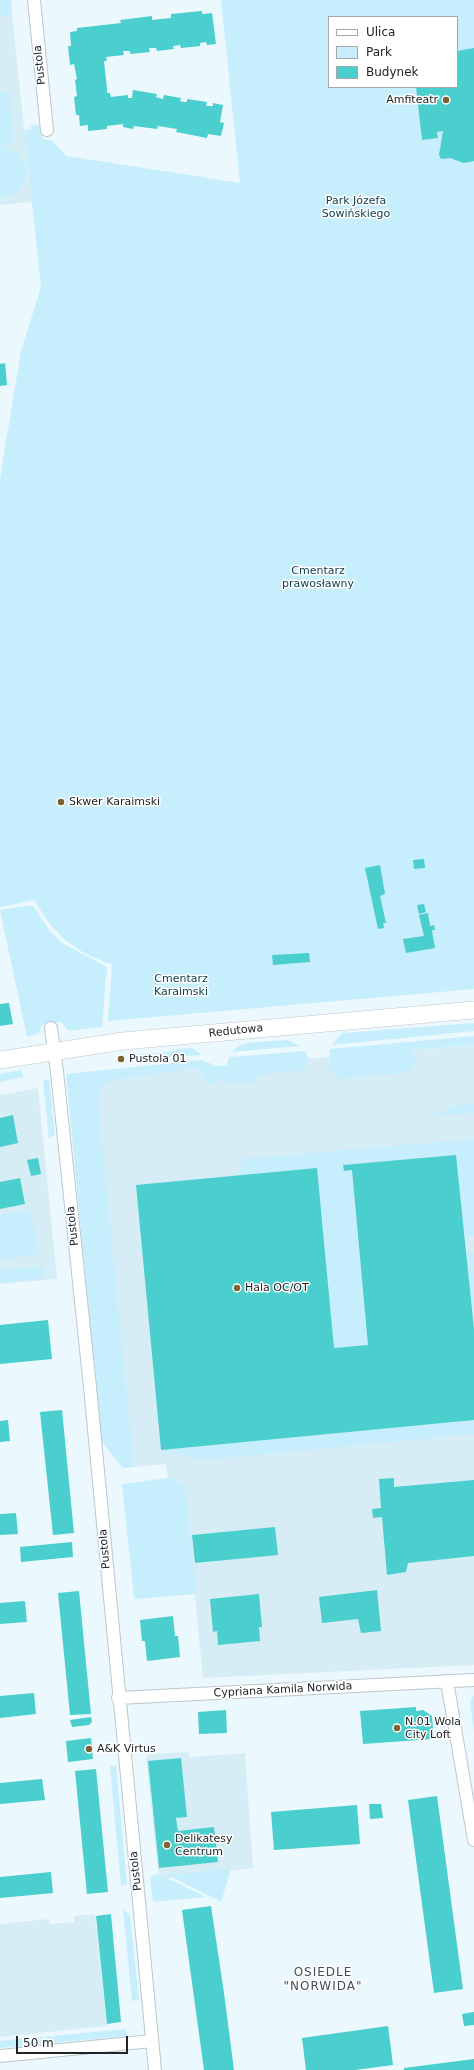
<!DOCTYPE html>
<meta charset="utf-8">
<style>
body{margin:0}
#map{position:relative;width:474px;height:2070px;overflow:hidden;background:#ebf8fd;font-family:"DejaVu Sans",sans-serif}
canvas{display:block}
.legend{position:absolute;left:328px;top:16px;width:130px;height:72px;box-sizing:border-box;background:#fff;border:1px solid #a6a8a9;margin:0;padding:5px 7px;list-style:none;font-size:12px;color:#212527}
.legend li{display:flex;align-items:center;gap:8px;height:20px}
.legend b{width:20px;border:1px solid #a6a8a9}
.scale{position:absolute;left:16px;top:2036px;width:112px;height:18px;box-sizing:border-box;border:2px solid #212527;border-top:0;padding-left:5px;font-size:12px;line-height:14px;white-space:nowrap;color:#212527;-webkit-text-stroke:3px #fff;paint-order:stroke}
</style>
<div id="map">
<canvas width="474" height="2070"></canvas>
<ul class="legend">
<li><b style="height:5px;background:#fff"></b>Ulica</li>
<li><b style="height:11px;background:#c7eefd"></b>Park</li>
<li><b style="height:11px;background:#4acece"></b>Budynek</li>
</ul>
<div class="scale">50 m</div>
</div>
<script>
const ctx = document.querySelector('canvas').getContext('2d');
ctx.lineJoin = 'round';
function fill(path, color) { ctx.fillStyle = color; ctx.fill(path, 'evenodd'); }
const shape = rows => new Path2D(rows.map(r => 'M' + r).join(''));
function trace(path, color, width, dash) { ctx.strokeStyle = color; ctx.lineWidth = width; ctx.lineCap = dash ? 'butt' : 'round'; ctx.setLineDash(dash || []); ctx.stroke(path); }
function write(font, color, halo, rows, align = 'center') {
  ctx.font = font + ' "DejaVu Sans",sans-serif'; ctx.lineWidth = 3; ctx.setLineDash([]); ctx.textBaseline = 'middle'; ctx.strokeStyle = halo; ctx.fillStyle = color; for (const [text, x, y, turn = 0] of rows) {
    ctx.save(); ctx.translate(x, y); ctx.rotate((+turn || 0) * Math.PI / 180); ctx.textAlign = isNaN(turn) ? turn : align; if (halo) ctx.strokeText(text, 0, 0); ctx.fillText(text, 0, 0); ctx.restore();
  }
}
fill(shape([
 [12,15,32,202,0,205,0,16],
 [474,1045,474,1665,203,1678,184,1485,175,1479,168,1478,166,1464,123,1468,87,1077],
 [38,1088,57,1279,0,1284,0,1095],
 [189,1752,189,1757,245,1753,253,1868,161,1879,158,1870,146,1758,149,1754],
 [95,1914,107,2026,0,2037,0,1924,49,1919,50,1924,74,1922,74,1916]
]), '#d7edf5');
fill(shape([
 [0,0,11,0,12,15,0,16],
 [221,0,474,0,474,989,108,1021,112,964,107,963,84,953,64,939,49,923,34,900,0,907,0,479,21,351,41,287,24,130,32,129,30,126,40,125,43,139,52,141,67,156,240,183],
 [329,17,457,17,457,87,329,87],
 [9,92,14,144,0,146,0,93],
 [0,147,12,150,17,153,25,163,26,169,24,182,21,188,11,196,0,198],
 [32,905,50,931,62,943,107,967,102,1027,69,1031,61,1022,41,1025,39,1033,27,1037,0,910],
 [474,1023,474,1031,332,1045,342,1033],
 [474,1036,474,1045,411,1050,417,1062,411,1070,403,1073,340,1079,331,1073,329,1067,330,1049],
 [287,1040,300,1046,232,1052,240,1045,246,1043],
 [192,1048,202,1055,139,1059,138,1054,177,1051,177,1049],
 [305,1051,309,1059,305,1070,260,1075,253,1083,229,1083,218,1076,219,1080,214,1084,208,1084,197,1068,111,1080,101,1088,98,1102,134,1467,123,1468,101,1441,66,1074,202,1060,216,1066,227,1065,229,1057],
 [21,1070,23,1077,0,1082,0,1074],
 [49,1079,55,1135,49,1139,43,1080],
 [474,1104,474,1113,428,1116,448,1110,449,1106],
 [474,1139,474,1236,465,1237,456,1155,351,1164,368,1345,334,1348,317,1168,239,1175,242,1159],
 [30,1209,39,1253,0,1261,0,1215],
 [474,1253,474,1322,473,1322,466,1254],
 [43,1266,44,1278,0,1283,0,1270],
 [474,1420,474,1434,202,1460,161,1450],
 [168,1478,175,1479,184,1485,186,1493,196,1594,134,1599,122,1484],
 [474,1695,474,1731,470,1702],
 [110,1766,116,1766,127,1885,121,1886],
 [229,1869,230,1872,221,1902,168,1875],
 [158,1874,160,1875,206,1897,153,1902,150,1877],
 [123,1908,130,1916,139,2000,132,2001],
 [125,2029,128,2036,0,2048,0,2041]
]), '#c7eefd');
fill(shape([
 [202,11,202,14,212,13,216,44,207,45,206,42,200,43,200,46,181,48,180,45,173,46,174,49,157,51,156,48,149,48,150,52,130,54,130,51,123,51,124,55,106,57,107,61,104,61,107,89,107,93,110,93,111,97,128,95,128,98,132,98,133,90,157,94,156,97,163,99,164,95,181,98,180,101,184,102,187,102,187,99,207,102,206,106,213,106,213,103,223,105,220,122,224,123,221,136,208,134,207,138,192,135,176,132,177,129,158,126,157,129,134,126,133,129,123,127,123,124,107,126,107,129,88,131,88,125,80,126,79,115,76,115,74,97,77,96,75,80,77,79,74,64,70,65,68,46,71,46,70,32,77,31,77,28,121,23,120,20,152,16,152,20,171,18,171,14],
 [474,48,474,161,464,163,450,158,441,159,439,155,443,131,437,132,438,138,422,140,416,87,457,87,457,51],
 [5,363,7,385,0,386,0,364],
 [424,859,425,868,414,869,413,860],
 [380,865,385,894,380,896,386,923,383,923,384,928,378,929,365,868],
 [424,904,426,912,419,914,417,905],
 [428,913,430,926,434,925,435,930,432,930,435,948,406,953,403,939,424,936,419,915],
 [309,953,310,962,273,965,272,955],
 [9,1003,13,1024,0,1026,0,1004],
 [13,1115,18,1143,0,1147,0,1118],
 [456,1155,474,1329,474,1420,161,1450,136,1185,317,1168,334,1348,368,1345,352,1170,344,1171,343,1165],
 [38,1158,41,1174,31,1176,27,1160],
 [20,1178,25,1204,0,1209,0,1182],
 [48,1320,52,1359,0,1364,0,1325],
 [62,1410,74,1533,53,1535,40,1412],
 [8,1420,10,1441,0,1442,0,1421],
 [394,1478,394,1487,474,1480,474,1556,408,1563,406,1572,387,1575,382,1517,373,1518,372,1509,381,1508,379,1479],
 [16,1513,18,1534,0,1535,0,1514],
 [275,1527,278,1555,195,1563,192,1535],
 [72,1542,73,1557,21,1562,20,1547],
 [377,1590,381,1631,361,1633,358,1619,322,1623,319,1597],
 [79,1591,91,1714,70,1715,58,1593],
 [259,1594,262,1627,259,1627,260,1641,218,1645,217,1631,213,1632,210,1599],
 [25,1601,27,1622,0,1624,0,1603],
 [173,1616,175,1636,178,1636,180,1657,147,1661,145,1641,142,1641,140,1620],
 [34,1693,36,1714,0,1718,0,1696],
 [416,1707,416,1711,423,1710,432,1716,434,1739,363,1744,360,1711],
 [226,1710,227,1733,199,1734,198,1712],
 [91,1717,92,1722,89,1725,72,1727,70,1720],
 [91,1738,93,1759,68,1762,66,1741],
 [181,1758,187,1817,176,1818,178,1831,214,1827,218,1862,159,1868,148,1761],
 [96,1769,108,1892,87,1894,75,1771],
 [42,1779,45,1800,0,1804,0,1783],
 [437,1796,463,1989,434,1993,408,1800],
 [369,1804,381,1804,383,1818,370,1819],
 [357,1805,360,1844,274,1850,271,1812],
 [51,1872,53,1893,0,1898,0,1877],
 [211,1906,224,1993,234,2070,204,2070,182,1910],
 [111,1914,121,2022,107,2024,96,1916],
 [474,2012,474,2025,464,2026,462,2014],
 [388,2026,393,2065,355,2070,306,2070,302,2038],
 [474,2059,474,2070,404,2070,404,2068]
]), '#4acece');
const street = shape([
 [34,0,47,130],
 [51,1028,57,1072,90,1387,155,2070],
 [447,1681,474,1840],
 [118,1698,474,1680],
 [0,2056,152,2041]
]);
const secondary = shape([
 [0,1060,123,1041,474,1010]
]);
trace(street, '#bbc7cc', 14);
trace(secondary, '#bbc7cc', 18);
trace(street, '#fff', 12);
trace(secondary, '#fff', 17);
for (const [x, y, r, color] of [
 [446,100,4,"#7c6334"],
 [61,802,4,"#7c6334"],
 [121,1059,4,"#7c6334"],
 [237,1288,4,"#7c6334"],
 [397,1728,4,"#7c6334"],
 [89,1749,4,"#7c6334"],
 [167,1845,4,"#7c6334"]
]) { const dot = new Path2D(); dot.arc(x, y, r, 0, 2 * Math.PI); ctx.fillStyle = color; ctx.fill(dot); trace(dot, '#fff', 1.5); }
write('11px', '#212527', '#fff', [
 ["Pustola",40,65,-96],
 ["Redutowa",236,1031,-6],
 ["Pustola",73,1226,-96],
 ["Pustola",105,1549,-95],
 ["Cypriana Kamila Norwida",283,1690,-3],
 ["Pustola",136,1871,-96]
]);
write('11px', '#212527', '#fff', [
 ["Amfiteatr",438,100,"right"],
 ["Skwer Karaimski",69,802],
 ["Pustola 01",129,1059],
 ["Hala OC/OT",245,1288],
 ["N.01 Wola",405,1722],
 ["City Loft",405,1735],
 ["A&K Virtus",97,1749],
 ["Delikatesy",175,1839],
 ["Centrum",175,1852]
], 'left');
write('11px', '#0f4150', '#fff', [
 ["Park Józefa",356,201],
 ["Sowińskiego",356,214],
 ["Cmentarz",318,571],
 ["prawosławny",318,584],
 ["Cmentarz",181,979],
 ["Karaimski",181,992]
]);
ctx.letterSpacing = '1px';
write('12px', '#444f53', '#fff', [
 ["OSIEDLE",323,1973],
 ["\"NORWIDA\"",323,1987]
]);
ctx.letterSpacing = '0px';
</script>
